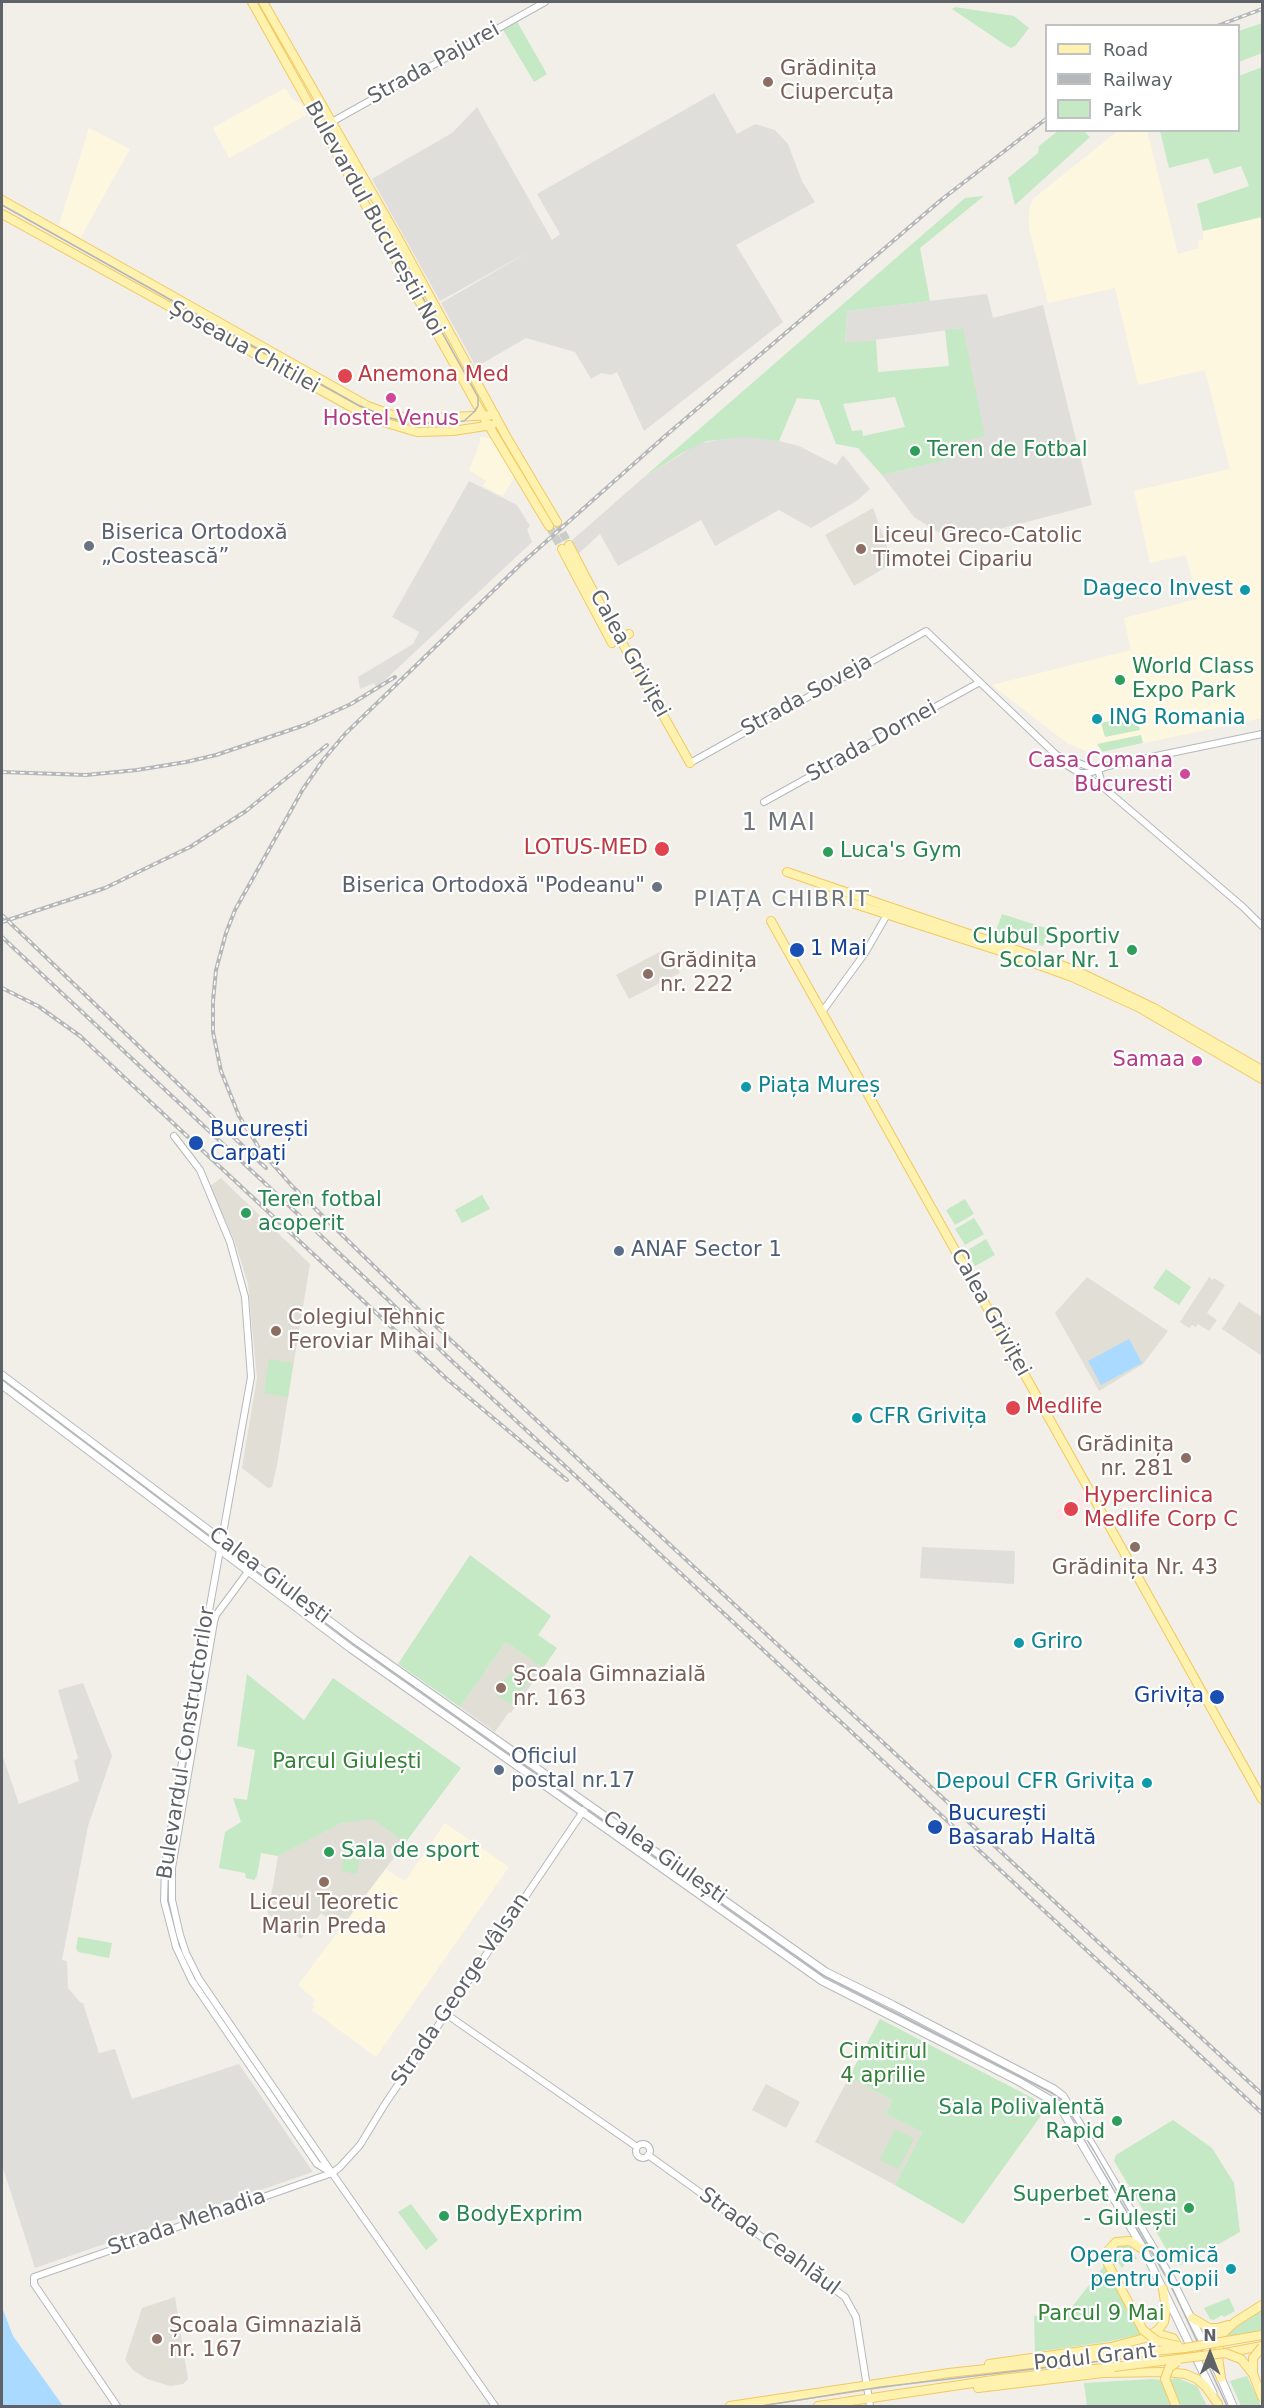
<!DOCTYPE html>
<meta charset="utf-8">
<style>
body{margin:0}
#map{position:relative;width:1264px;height:2408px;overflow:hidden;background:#f1efe8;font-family:"DejaVu Sans",sans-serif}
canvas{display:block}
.frame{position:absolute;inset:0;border:3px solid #5f6368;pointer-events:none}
.legend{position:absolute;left:1045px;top:24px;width:195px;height:108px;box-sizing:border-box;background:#fff;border:2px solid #bfc1c3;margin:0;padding:8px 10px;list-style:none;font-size:18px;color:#5f6368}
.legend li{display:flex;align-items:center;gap:12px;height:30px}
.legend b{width:30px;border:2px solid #bfc1c3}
.north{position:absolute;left:1180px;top:2324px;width:60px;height:60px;-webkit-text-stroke:4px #fff;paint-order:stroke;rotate:0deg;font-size:16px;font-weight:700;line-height:24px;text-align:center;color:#5f6368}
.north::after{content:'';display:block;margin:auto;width:21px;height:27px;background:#5f6368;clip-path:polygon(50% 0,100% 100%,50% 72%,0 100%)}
</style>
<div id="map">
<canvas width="1264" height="2408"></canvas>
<div class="frame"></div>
<ul class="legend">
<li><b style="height:8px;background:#fff2af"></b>Road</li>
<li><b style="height:8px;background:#b6b7b8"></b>Railway</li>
<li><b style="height:16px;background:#c5e8c5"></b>Park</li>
</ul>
<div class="north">N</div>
</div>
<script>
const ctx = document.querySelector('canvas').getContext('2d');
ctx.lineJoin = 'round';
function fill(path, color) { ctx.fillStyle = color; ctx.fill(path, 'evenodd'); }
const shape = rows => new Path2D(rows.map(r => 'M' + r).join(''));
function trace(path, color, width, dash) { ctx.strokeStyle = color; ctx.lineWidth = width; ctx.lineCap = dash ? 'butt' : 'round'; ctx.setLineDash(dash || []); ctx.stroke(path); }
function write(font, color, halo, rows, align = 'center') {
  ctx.font = font + ' "DejaVu Sans",sans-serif'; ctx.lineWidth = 4.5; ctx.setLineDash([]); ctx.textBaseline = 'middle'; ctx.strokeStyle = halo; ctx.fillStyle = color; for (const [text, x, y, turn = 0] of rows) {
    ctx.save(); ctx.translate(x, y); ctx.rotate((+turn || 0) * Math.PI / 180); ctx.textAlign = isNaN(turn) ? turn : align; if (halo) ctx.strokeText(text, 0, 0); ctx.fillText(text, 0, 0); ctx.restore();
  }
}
fill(shape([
 [285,88,293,100,301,103,306,115,229,158,213,128],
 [89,128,130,149,81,237,59,225],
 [1118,131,1147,131,1178,254,1199,248,1198,241,1203,240,1203,231,1262,217,1262,718,1093,754,1067,743,992,685,1131,650,1124,618,1197,599,1186,555,1150,563,1134,491,1230,469,1205,370,1138,385,1115,288,1048,303,1029,228,1029,211,1033,199],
 [480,437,493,439,515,476,503,496,483,486,486,481,469,470,480,443],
 [445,1823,509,1867,376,2057,312,2010,315,2006,312,2004,315,2000,298,1985,385,1869,405,1881]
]), '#fef7e0');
fill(shape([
 [714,93,737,134,755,124,775,130,788,144,802,181,815,202,736,245,783,322,644,431,617,372,611,375,601,373,591,379,575,352,526,338,476,367,441,303,532,250,440,301,372,179,452,133,477,107,552,240,560,234,537,194],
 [987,294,993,318,1043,305,1092,505,957,540,946,537,914,517,882,475,955,458,952,444,963,328,845,344,847,311],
 [731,437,757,437,779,441,799,446,836,465,843,455,870,489,858,500,811,528,779,510,715,546,701,520,618,566,600,534,577,555,570,542,643,478,698,444],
 [469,481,517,505,530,526,527,529,532,542,384,681,376,687,374,683,360,689,358,677,413,644,419,632,392,617],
 [922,1547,1015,1551,1014,1584,920,1578],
 [83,1683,112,1756,88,1826,62,1960,67,1961,68,1988,80,2002,83,2003,99,2053,115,2049,132,2099,239,2064,313,2172,35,2268,2,2165,2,1754,19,1804,79,1781,74,1761,78,1758,58,1690]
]), '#e0deda');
fill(shape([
 [873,508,893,563,854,586,825,535],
 [667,948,680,973,629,999,616,975],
 [221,1178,310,1264,277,1465,272,1487,268,1488,242,1468,257,1378,248,1284,235,1242,210,1186],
 [1087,1277,1168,1331,1143,1364,1099,1391,1055,1313],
 [1209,1277,1213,1280,1214,1278,1225,1285,1207,1313,1217,1320,1209,1331,1198,1324,1196,1327,1192,1325,1189,1328,1180,1322],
 [1239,1302,1262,1317,1262,1356,1222,1329],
 [506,1642,543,1668,511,1713,509,1712,495,1732,460,1707],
 [373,1818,405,1843,341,1928,321,1913,301,1939,268,1914,278,1856,342,1823],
 [849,2077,892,2100,886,2114,922,2132,895,2185,815,2142],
 [766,2084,800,2102,786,2128,752,2110],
 [175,2297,188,2379,183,2384,170,2386,147,2379,133,2370,125,2360,142,2308]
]), '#e1ded6');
fill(shape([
 [1082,1495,1088,1507,1060,1522,1054,1511]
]), '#fce8e6');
fill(shape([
 [955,7,1014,16,1029,28,1016,45,1011,48,1007,46,952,9],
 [516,20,547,74,534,82,502,28],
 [1262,23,1262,53,1239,62,1239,31],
 [1262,67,1262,217,1203,231,1197,204,1249,186,1241,166,1214,174,1208,158,1169,168,1160,131,1238,130,1239,76],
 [1058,131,1084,131,1090,137,1015,205,1008,178,1038,153,1039,146],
 [984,196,920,248,930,301,847,311,845,343,876,340,878,372,949,366,945,330,963,328,985,436,952,444,955,458,882,475,858,448,836,444,819,400,797,398,779,441,745,437,707,441,682,453,643,478,965,198],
 [895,397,905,427,863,436,862,430,852,431,843,404],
 [1136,715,1140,730,1105,737,1101,723],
 [1141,735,1143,743,1102,752,1097,744],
 [1002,914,1049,929,1043,946,996,931],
 [482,1195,490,1209,462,1223,455,1210],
 [965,1199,974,1214,955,1225,946,1210],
 [974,1218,984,1234,965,1245,955,1229],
 [986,1239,995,1255,975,1266,966,1251],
 [1166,1269,1191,1287,1179,1305,1153,1288],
 [269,1359,293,1363,288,1397,264,1393],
 [470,1555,551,1616,538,1635,557,1648,543,1668,506,1642,460,1707,398,1664],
 [515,1666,531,1677,512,1705,495,1694],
 [247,1674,304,1720,333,1678,461,1768,405,1843,373,1819,342,1823,278,1856,261,1853,257,1876,254,1880,246,1878,245,1873,219,1868,225,1832,241,1822,233,1798,247,1800,255,1750,237,1746],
 [346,1841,363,1844,357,1874,341,1871],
 [78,1937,112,1943,109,1958,78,1952,76,1948],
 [880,2019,1048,2106,963,2224,895,2185,922,2132,886,2114,892,2100,849,2077],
 [1173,2120,1212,2148,1234,2183,1240,2232,1181,2265,1174,2262,1114,2161,1116,2155],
 [895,2129,914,2139,898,2169,880,2160],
 [411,2204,438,2240,426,2250,398,2212],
 [1123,2244,1131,2248,1137,2259,1127,2261,1122,2268,1118,2263,1111,2267,1109,2259,1112,2248],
 [1104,2266,1143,2334,1106,2342,1035,2352,1034,2316,1068,2312],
 [1229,2298,1235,2311,1224,2317,1222,2315,1214,2320,1210,2319,1204,2308],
 [1262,2311,1262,2330,1224,2338,1241,2324],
 [1247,2376,1261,2406,1241,2406,1230,2381],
 [1177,2378,1197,2386,1207,2406,1181,2406,1170,2379],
 [1152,2379,1161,2380,1173,2406,1087,2406,1084,2383]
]), '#c5e8c5');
fill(shape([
 [1129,1339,1142,1363,1101,1385,1088,1361],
 [2,2307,13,2336,63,2406,2,2406]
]), '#aadaff');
trace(shape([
 [557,522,569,545],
 [549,526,562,549]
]), '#ccccc8', 8, [8, 4]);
const tertiary = shape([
 [323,127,545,2],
 [1059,756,1098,770,1103,787],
 [690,763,926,631,1068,766,1103,787,1243,907,1262,926],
 [1081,773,1089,773,1108,766,1262,734],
 [764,802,980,682],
 [822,1012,865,953,888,913],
 [174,1136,200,1170,230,1242,245,1297,251,1377,182,1762,165,1866,164,1901,176,1947,192,1981,317,2164,332,2173],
 [250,1569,216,1615,214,1622,172,1868,172,1900,180,1935,186,1953,199,1979,332,2173,495,2406],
 [446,2014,637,2147],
 '636 2151a7 7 0 1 1 14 0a7 7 0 1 1-14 0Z',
 [648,2155,845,2297,856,2317,870,2406],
 [117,2406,34,2284,34,2277,332,2173,340,2167,360,2145,385,2104,588,1804]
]);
const secondary = shape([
 [2,1375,355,1640,826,1972,893,2005,1054,2089,1063,2096,1171,2278,1221,2378,1233,2406],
 [2,1385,350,1648,822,1981,1018,2081,1059,2105,1144,2250,1213,2393]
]);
const primary = shape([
 [252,2,486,421,549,526],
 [263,2,398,238,506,436,557,522],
 [2,200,368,406,392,415,412,419,495,415],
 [2,214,373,419,417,432,453,431,492,425],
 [569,545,593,591,690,763],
 [562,549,612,643],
 [616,639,629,634],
 [787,872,1075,970,1154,1008,1262,1070],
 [821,893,1000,951,1072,977,1138,1007,1262,1079],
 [771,921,1262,1799],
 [1108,2264,1107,2252,1116,2242,1130,2241,1144,2250],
 [1192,2318,1209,2328,1218,2328,1228,2325],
 [1155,2333,1173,2338,1181,2351],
 [1225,2353,1262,2346],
 [989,2364,1111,2347,1145,2338,1158,2330,1164,2322,1166,2309,1163,2289],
 [1253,2374,1262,2397],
 [1221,2378,1218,2357,1221,2335,1235,2322,1262,2305],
 [978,2388,1103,2373,1165,2372,1185,2374,1197,2379,1206,2387,1218,2404],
 [730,2406,949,2373,1113,2355],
 [818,2406,1000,2379,1114,2367]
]);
trace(tertiary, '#b5b8bc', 8);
trace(secondary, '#b6babf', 9);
trace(primary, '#f2c960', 10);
trace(tertiary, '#fff', 6);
trace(secondary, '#fff', 7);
trace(primary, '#fff2af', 8);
trace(shape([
 [2,205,358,405,387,417,414,424,464,421,474,412,478,406,478,397,417,287],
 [2,1379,353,1644,822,1975,1050,2092,1061,2099,1094,2151,1169,2281,1227,2406],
 [761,2406,881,2387,1153,2355,1262,2338]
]), '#b6b7b8', 1.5);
const rail = shape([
 [1217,26,1262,9],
 [1046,119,941,200,664,437,522,563,345,734,323,760,303,789,235,910,226,933,216,970,213,1001,213,1032,221,1071,239,1116,261,1151,293,1187,423,1314,639,1516,1262,2094],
 [2,772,86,775,137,770,186,762,216,755,305,725,351,704,395,677],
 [2,915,266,1168],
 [2,922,105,888,190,847,246,811,327,745],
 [2,937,317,1232,454,1363,1262,2113],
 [2,988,38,1006,80,1036,448,1380,567,1480]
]);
trace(rail, '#b6b7b8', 4);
trace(rail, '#fff', 1.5, [4.5]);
const primaryBridge = shape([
 [1108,2264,1143,2330,1157,2341,1178,2346],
 [1113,2355,1185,2348,1262,2335],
 [1114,2367,1225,2353,1241,2359,1253,2374],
 [1253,2373,1253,2358,1262,2347],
 [1176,2406,1165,2379,1169,2368,1177,2362]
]);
trace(primaryBridge, '#f2c960', 10, []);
trace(primaryBridge, '#fff2af', 8);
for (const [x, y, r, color] of [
 [768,82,6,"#8d6e63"],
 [345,376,8,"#e0444e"],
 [391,398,6,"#d1479c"],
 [915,451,6,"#2e9e5b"],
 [89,546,6,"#6b7280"],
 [861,549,6,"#8d6e63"],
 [1245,590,6,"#0f9aa8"],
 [1120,680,6,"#2e9e5b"],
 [1097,719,6,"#0f9aa8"],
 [1185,774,6,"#d1479c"],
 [662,849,8,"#e0444e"],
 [828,852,6,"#2e9e5b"],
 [657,887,6,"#6b7280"],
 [797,950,8,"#1a4fb4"],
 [1132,950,6,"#2e9e5b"],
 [648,974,6,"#8d6e63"],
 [1197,1061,6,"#d1479c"],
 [746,1087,6,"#0f9aa8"],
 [196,1143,8,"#1a4fb4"],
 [246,1213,6,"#2e9e5b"],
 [619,1251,6,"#5c6f8a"],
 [276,1331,6,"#8d6e63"],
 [1013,1408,8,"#e0444e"],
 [857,1418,6,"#0f9aa8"],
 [1186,1458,6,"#8d6e63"],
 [1071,1509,8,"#e0444e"],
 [1135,1547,6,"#8d6e63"],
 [1019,1643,6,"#0f9aa8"],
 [501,1688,6,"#8d6e63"],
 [1217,1697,8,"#1a4fb4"],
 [499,1770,6,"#5c6f8a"],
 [1147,1783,6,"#0f9aa8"],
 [935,1827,8,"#1a4fb4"],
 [329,1852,6,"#2e9e5b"],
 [324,1882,6,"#8d6e63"],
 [1117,2121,6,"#2e9e5b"],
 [1189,2208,6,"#2e9e5b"],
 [444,2216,6,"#2e9e5b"],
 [1231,2269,6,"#0f9aa8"],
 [157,2339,6,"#8d6e63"]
]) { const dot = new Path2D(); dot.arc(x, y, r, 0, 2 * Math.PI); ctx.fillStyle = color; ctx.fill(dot); trace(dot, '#fff', 2); }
write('21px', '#5f6368', '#fff', [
 ["Strada Pajurei",434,64,-29],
 ["Bulevardul Bucureștii Noi",374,219,61],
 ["Șoseaua Chitilei",244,348,29],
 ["Calea Griviței",629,654,61],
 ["Strada Soveja",807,696,-29],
 ["Strada Dornei",872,742,-29],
 ["Calea Griviței",990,1313,61],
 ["Calea Giulești",269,1576,37],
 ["Bulevardul Constructorilor",187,1743,-81],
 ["Calea Giulești",664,1858,35],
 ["Strada George Vâlsan",461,1990,-56],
 ["Strada Mehadia",187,2223,-19],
 ["Strada Ceahlăul",769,2242,36],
 ["Podul Grant",1095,2358,-6]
]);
write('21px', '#785e54', '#fff', [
 ["Grădinița",780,70],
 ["Ciupercuța",780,94],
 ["Liceul Greco-Catolic",873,537],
 ["Timotei Cipariu",873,561],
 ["Grădinița",660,962],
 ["nr. 222",660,986],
 ["Colegiul Tehnic",288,1319],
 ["Feroviar Mihai I",288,1343],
 ["Grădinița",1174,1446,"right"],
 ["nr. 281",1174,1470,"right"],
 ["Grădinița Nr. 43",1135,1569,"center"],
 ["Şcoala Gimnazială",513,1676],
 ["nr. 163",513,1700],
 ["Liceul Teoretic",324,1904,"center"],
 ["Marin Preda",324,1928,"center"],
 ["Școala Gimnazială",169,2327],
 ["nr. 167",169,2351]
], 'left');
write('21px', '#be3a42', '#fff', [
 ["Anemona Med",358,376],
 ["LOTUS-MED",648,849,"right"],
 ["Medlife",1026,1408],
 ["Hyperclinica",1084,1497],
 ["Medlife Corp C",1084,1521]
], 'left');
write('21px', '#b23c85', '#fff', [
 ["Hostel Venus",391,420,"center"],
 ["Casa Comana",1173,762],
 ["Bucuresti",1173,786],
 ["Samaa",1185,1061]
], 'right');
write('21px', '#27864d', '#fff', [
 ["Teren de Fotbal",927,451],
 ["World Class",1132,668],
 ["Expo Park",1132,692],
 ["Luca's Gym",840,852],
 ["Clubul Sportiv",1120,938,"right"],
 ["Scolar Nr. 1",1120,962,"right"],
 ["Teren fotbal",258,1201],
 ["acoperit",258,1225],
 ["Sala de sport",341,1852],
 ["Sala Polivalentă",1105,2109,"right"],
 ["Rapid",1105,2133,"right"],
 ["Superbet Arena",1177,2196,"right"],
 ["- Giulești",1177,2220,"right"],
 ["BodyExprim",456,2216]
], 'left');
write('21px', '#5b616d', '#fff', [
 ["Biserica Ortodoxă",101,534],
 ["„Costească”",101,558],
 ["Biserica Ortodoxă \"Podeanu\"",645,887,"right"]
], 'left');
write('21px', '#0d838f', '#fff', [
 ["Dageco Invest",1233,590,"right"],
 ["ING Romania",1109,719],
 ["Piața Mureș",758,1087],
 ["CFR Grivița",869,1418],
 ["Griro",1031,1643],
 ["Depoul CFR Grivița",1135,1783,"right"],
 ["Opera Comică",1219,2257,"right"],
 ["pentru Copii",1219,2281,"right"]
], 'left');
write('21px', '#164399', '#fff', [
 ["1 Mai",810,950],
 ["București",210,1131],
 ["Carpați",210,1155],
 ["Grivița",1204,1697,"right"],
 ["București",948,1815],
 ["Basarab Haltă",948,1839]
], 'left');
write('21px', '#4e5e75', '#fff', [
 ["ANAF Sector 1",631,1251],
 ["Oficiul",511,1758],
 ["postal nr.17",511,1782]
], 'left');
write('21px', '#348238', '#fff', [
 ["Parcul Giulești",347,1763],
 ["Cimitirul",883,2053],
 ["4 aprilie",883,2077],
 ["Parcul 9 Mai",1101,2315]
]);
ctx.letterSpacing = '1.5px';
write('22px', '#70757a', '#fff', [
 ["PIAȚA CHIBRIT",782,900]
]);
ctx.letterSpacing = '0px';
ctx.letterSpacing = '1.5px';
write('24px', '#70757a', '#fff', [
 ["1 MAI",779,824]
]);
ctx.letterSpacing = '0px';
</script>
